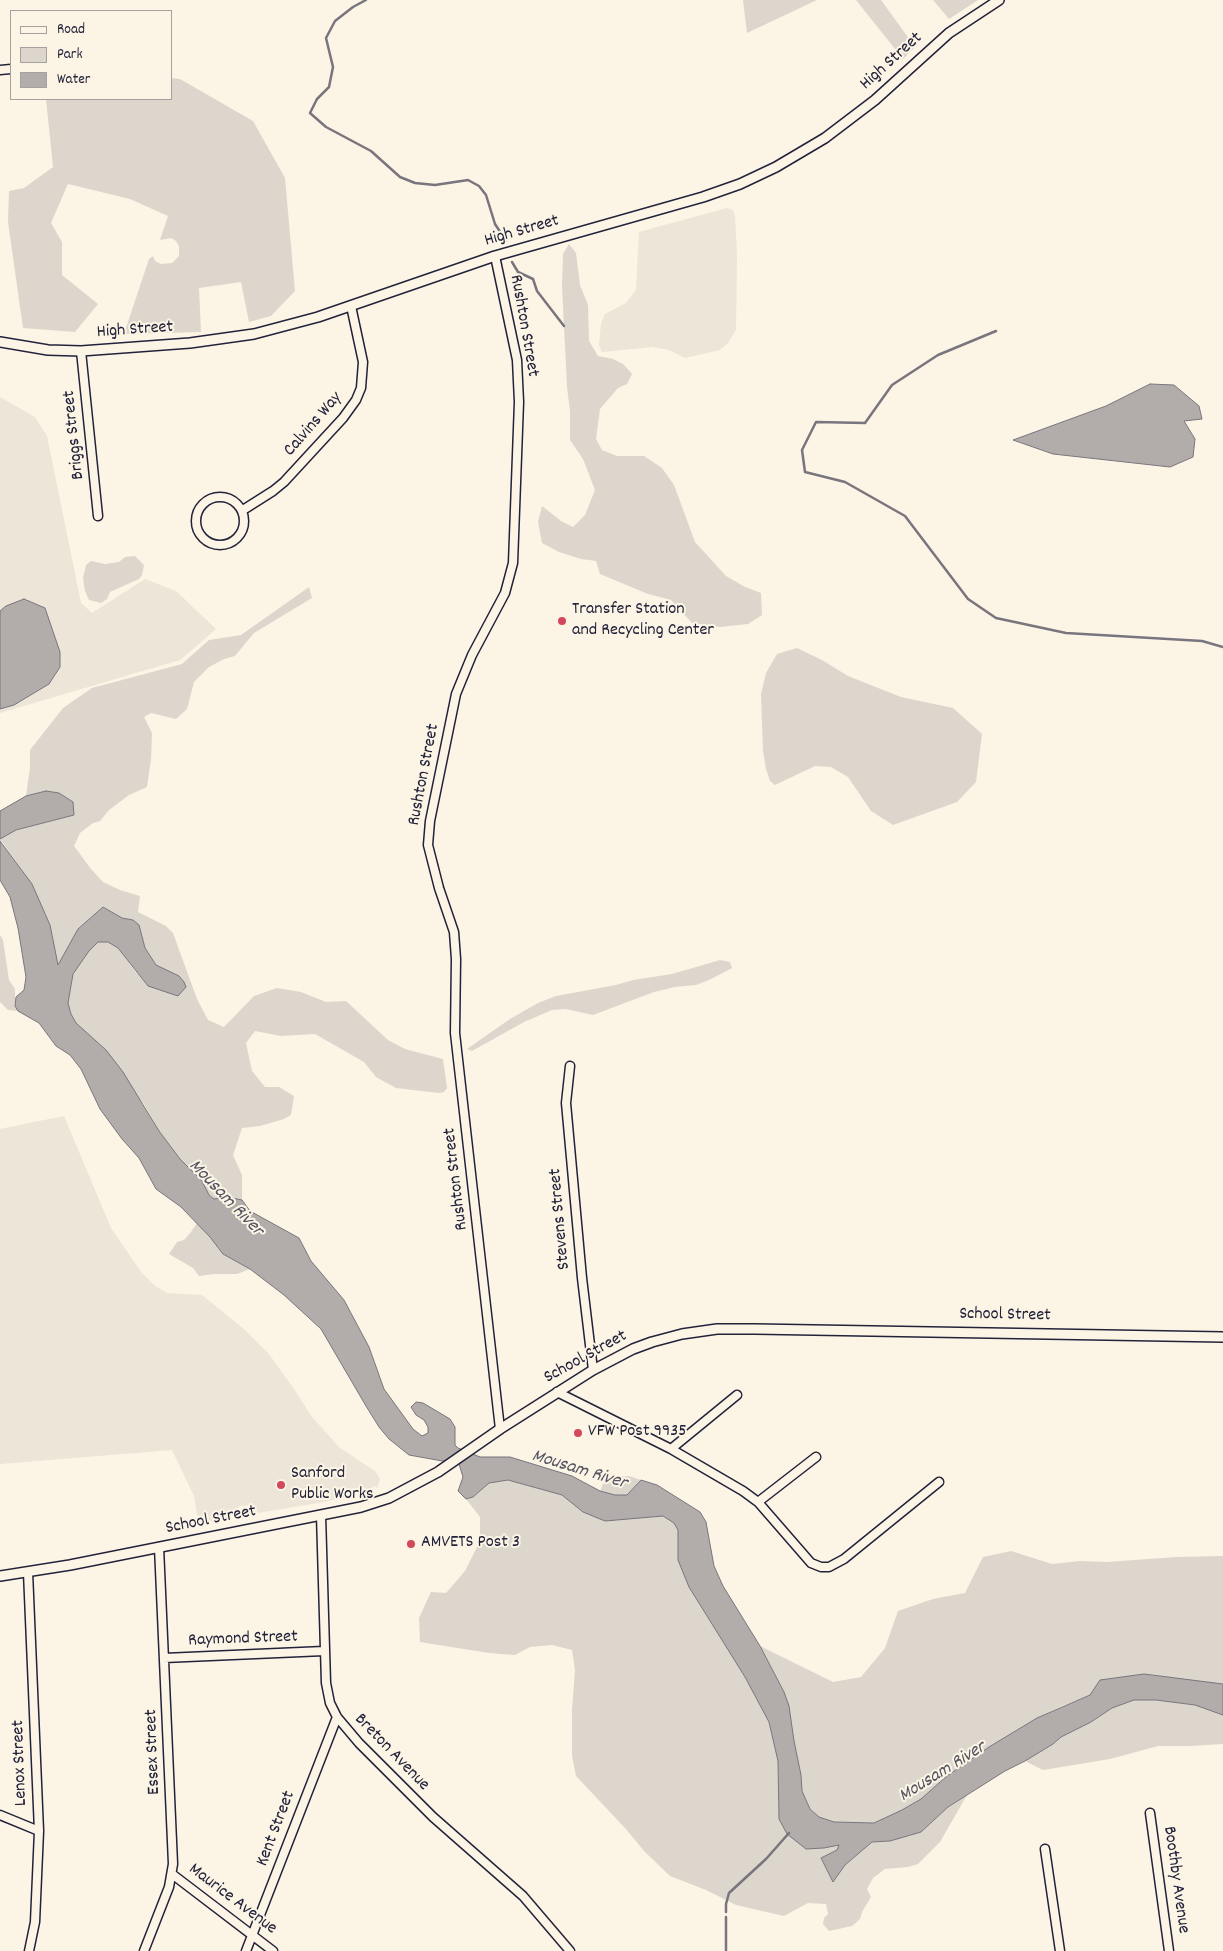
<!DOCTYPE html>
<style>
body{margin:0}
#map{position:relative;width:1223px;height:1951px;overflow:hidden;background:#fcf5e5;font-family:Dekko,sans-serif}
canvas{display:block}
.legend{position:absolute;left:10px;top:10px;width:162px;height:90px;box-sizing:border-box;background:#fcf5e5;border:1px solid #a5a1a1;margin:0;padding:6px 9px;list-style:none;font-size:15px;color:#22223b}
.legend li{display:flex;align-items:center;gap:10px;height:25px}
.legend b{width:25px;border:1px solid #a5a1a1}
</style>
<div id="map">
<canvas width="1223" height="1951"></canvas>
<ul class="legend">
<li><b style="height:6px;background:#fcf5e5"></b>Road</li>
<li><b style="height:14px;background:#dcd6cc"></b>Park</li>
<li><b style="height:14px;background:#b2adab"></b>Water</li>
</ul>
</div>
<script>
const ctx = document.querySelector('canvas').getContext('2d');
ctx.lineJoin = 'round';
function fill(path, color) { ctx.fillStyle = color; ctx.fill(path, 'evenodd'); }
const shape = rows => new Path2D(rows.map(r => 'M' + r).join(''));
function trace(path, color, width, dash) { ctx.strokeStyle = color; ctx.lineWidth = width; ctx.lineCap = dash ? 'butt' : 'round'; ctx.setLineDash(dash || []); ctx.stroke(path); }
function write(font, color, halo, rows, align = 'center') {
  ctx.font = font + ' Dekko,sans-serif'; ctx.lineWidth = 4; ctx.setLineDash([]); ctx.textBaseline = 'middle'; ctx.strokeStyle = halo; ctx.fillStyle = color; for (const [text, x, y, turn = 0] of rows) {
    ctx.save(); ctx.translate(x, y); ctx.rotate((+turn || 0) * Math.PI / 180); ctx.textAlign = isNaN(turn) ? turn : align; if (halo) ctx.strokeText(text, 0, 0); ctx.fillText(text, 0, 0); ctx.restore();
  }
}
fill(shape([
 [727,208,733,210,735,216,737,255,736,330,727,344,720,350,685,358,669,350,652,347,602,352,599,345,601,324,605,314,626,303,636,290,639,232],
 [0,397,35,417,47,436,81,603,92,613,145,579,176,591,216,629,180,660,0,713],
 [64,1116,111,1228,141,1272,155,1286,167,1293,202,1295,245,1330,269,1354,296,1392,312,1417,340,1448,375,1471,380,1479,377,1488,375,1486,372,1487,372,1490,324,1502,258,1513,252,1505,239,1506,235,1514,199,1525,194,1496,172,1450,0,1464,0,1129]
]), '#ece5d8');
fill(shape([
 [743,0,817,0,747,33],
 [856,0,881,0,915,47,903,59],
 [933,0,978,0,949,19],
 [171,78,180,79,253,121,285,178,295,291,271,316,249,322,241,282,199,288,201,332,124,334,149,259,153,256,155,261,161,264,172,263,179,256,179,246,176,241,171,238,160,240,168,216,130,199,68,184,51,223,62,242,62,275,98,304,75,332,23,328,8,222,9,191,24,188,53,167,46,99,171,99],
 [569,244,576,253,580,285,588,305,589,341,598,356,613,359,623,364,632,374,627,384,618,388,600,409,596,439,602,450,617,456,644,456,662,468,674,485,695,542,726,576,745,587,761,593,762,615,748,624,720,627,692,623,671,600,648,594,600,574,596,561,581,559,559,552,542,543,538,522,542,506,561,521,573,527,585,515,595,490,583,459,570,440,570,411,567,387,562,286,563,254],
 [135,556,144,565,142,575,139,579,110,592,107,599,101,603,89,600,85,591,83,578,86,565,91,561,105,564,119,562,125,557],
 [309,587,312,598,254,633,235,656,224,659,209,667,194,682,187,709,176,719,151,713,144,717,152,733,151,759,147,787,129,795,109,810,100,821,93,823,80,833,74,846,91,869,103,882,120,890,140,896,138,912,166,926,173,933,197,999,208,1020,224,1027,254,996,277,988,301,992,326,1002,346,1001,388,1040,405,1049,443,1059,447,1088,444,1092,439,1093,396,1088,376,1077,364,1062,315,1034,281,1036,255,1031,246,1043,252,1071,265,1087,279,1087,294,1096,291,1115,284,1119,260,1126,242,1128,233,1155,242,1175,242,1200,227,1197,214,1199,209,1195,202,1181,180,1159,159,1131,144,1104,76,1023,71,1014,68,1003,73,974,89,951,98,942,108,942,118,948,135,971,148,986,162,990,179,976,156,966,145,948,139,925,133,920,122,918,104,907,78,929,58,966,55,958,50,925,32,884,0,839,14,831,74,815,73,802,59,793,46,791,26,796,30,767,30,750,63,708,92,688,182,664,209,640,241,635],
 [797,648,822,660,848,676,901,697,953,708,982,734,976,782,957,802,893,825,871,811,848,777,831,767,815,766,775,785,770,781,766,769,763,751,761,694,766,673,777,654],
 [0,935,3,940,9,980,15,989,15,1006,18,1011,8,1010,0,1002],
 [720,960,730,962,732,968,709,980,696,985,675,987,654,992,593,1015,566,1009,552,1010,524,1022,472,1051,467,1049,510,1019,538,1003,556,996,616,985,633,980,672,974],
 [197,1223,210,1237,223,1254,250,1269,237,1274,214,1274,199,1276,193,1268,169,1254,177,1242,184,1240,191,1232],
 [629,1476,641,1480,627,1495,615,1495,600,1491,603,1484,616,1477],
 [508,1480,562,1495,583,1512,620,1520,631,1517,663,1516,674,1523,678,1530,678,1560,690,1587,745,1677,769,1722,778,1761,779,1819,787,1834,806,1849,824,1848,840,1845,837,1850,821,1859,833,1881,845,1865,872,1842,890,1841,921,1832,948,1807,967,1795,940,1842,918,1864,908,1867,885,1869,873,1878,867,1889,871,1897,862,1912,860,1919,852,1926,829,1931,823,1924,824,1918,828,1914,826,1904,808,1903,784,1916,736,1905,706,1890,670,1876,645,1852,625,1828,576,1776,572,1755,572,1710,575,1670,572,1650,552,1645,530,1647,515,1655,489,1653,420,1642,419,1618,431,1592,446,1593,465,1571,480,1541,480,1517,466,1499,473,1497,489,1483],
 [1011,1551,1052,1564,1080,1561,1107,1562,1176,1557,1223,1556,1223,1684,1144,1674,1062,1706,1037,1718,989,1747,947,1776,921,1799,902,1810,874,1823,834,1822,819,1817,810,1809,802,1791,801,1775,784,1692,760,1646,833,1682,861,1677,885,1648,898,1611,933,1599,965,1593,983,1557],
 [1134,1700,1156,1700,1195,1705,1223,1715,1223,1744,1191,1746,1158,1746,1110,1759,1043,1770,1025,1761,1053,1744,1061,1737,1091,1722,1112,1708]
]), '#dcd6cc');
const water = shape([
 [1150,384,1174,385,1199,406,1202,419,1184,421,1195,439,1193,457,1170,467,1053,454,1013,440,1106,406,1150,384],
 [24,599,45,608,60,652,60,667,49,684,14,705,0,709,0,611,6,606,24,599],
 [46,791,59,793,73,802,74,815,16,830,0,839,0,811,26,796,46,791],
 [0,841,32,884,50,925,58,965,78,929,103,907,122,918,133,920,139,925,145,948,156,965,179,976,184,982,186,987,178,996,148,986,118,948,108,942,98,942,89,951,73,974,68,1003,71,1014,76,1023,106,1050,123,1072,159,1131,180,1159,202,1181,209,1195,214,1199,227,1197,242,1200,250,1211,299,1238,311,1261,344,1300,369,1347,384,1389,413,1429,422,1436,428,1433,428,1427,424,1420,416,1415,411,1407,416,1402,423,1403,450,1419,455,1427,455,1445,458,1448,480,1457,510,1457,572,1476,600,1491,615,1495,627,1495,641,1480,657,1485,700,1512,706,1522,714,1566,723,1586,760,1646,784,1692,789,1706,794,1741,801,1775,802,1791,810,1809,819,1817,834,1822,874,1823,902,1810,921,1799,947,1776,989,1747,1037,1718,1090,1695,1100,1680,1144,1674,1223,1684,1223,1715,1195,1705,1156,1700,1134,1700,1112,1708,1091,1722,1061,1737,1053,1744,1025,1761,1005,1771,948,1807,921,1832,890,1841,872,1842,845,1865,833,1882,821,1858,837,1850,839,1845,824,1848,806,1849,787,1834,779,1819,778,1761,769,1722,745,1677,689,1587,678,1560,678,1530,674,1523,663,1516,605,1521,583,1512,562,1495,508,1480,489,1483,473,1497,466,1499,458,1491,463,1477,459,1464,409,1455,389,1439,379,1427,366,1406,321,1329,284,1295,250,1269,223,1254,210,1237,181,1207,156,1189,139,1158,122,1139,100,1109,81,1069,70,1055,56,1046,39,1023,18,1011,15,1006,16,997,24,990,26,977,18,928,10,897,0,880,0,841]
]);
fill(water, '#b2adab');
trace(water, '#78757e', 1);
trace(shape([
 [366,0,353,7,335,21,326,38,333,67,329,87,317,99,310,113,326,127,371,151,400,177,415,183,435,185,468,180,479,186,486,195,495,224,506,241],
 [512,262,518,272,533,279,537,291,564,326],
 [996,331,938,355,892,385,865,423,816,422,802,450,805,472,845,482,905,516,968,599,996,618,1066,633,1202,641,1223,647],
 [726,1912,726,1904,729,1893,766,1859,789,1833],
 [726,1951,726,1917]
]), '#78757e', 2.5);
const minor = shape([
 [0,70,11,69],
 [495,256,517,360,519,402,513,563,505,593,472,655,456,694,430,821,428,845,439,888,454,932,456,959,455,1033,500,1429],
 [81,351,98,516],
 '196 521a24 24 0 1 1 48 0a24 24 0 1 1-48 0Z',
 [243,510,273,491,284,482,343,418,356,400,361,388,363,362,351,306],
 [570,1066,566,1103,582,1278,593,1370],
 [557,1392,671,1449,743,1491,758,1502,811,1563,821,1567,829,1567,844,1559,939,1482],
 [671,1449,737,1395],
 [758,1502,816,1457],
 [321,1515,326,1683,330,1703,337,1717,359,1743,433,1817,523,1896,570,1951],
 [28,1572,39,1831,35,1922,29,1951],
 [164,1658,324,1651],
 [1150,1813,1169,1951],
 [0,1815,39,1831],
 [1045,1849,1060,1951],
 [172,1874,273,1951],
 [144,1951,169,1887,173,1864,159,1547],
 [246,1951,337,1717]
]);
const tertiary = shape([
 [0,342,48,350,81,351,190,343,254,334,318,317,495,256,703,197,740,184,776,167,825,138,875,100,949,33,999,0],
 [0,1576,70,1565,321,1515,361,1507,389,1498,438,1472,500,1429,593,1370,633,1349,652,1342,682,1334,717,1329,755,1329,1223,1337]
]);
trace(minor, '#22223b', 11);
trace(tertiary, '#22223b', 12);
trace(minor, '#fcf5e5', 8);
trace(tertiary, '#fcf5e5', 9);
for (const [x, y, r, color] of [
 [562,621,5,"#d1495b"],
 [578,1433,5,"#d1495b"],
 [281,1485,5,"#d1495b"],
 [411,1544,5,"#d1495b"]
]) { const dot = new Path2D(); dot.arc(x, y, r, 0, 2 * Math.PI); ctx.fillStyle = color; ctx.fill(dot); trace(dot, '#fcf5e5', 2); }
write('18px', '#22223b', '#fcf5e5', [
 ["High Street",892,62,-42],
 ["High Street",522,232,-16],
 ["Rushton Street",523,326,80],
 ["High Street",135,331,-4],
 ["Calvins Way",314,425,-49],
 ["Briggs Street",75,435,-96],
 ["Rushton Street",425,775,-79],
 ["Rushton Street",457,1179,-97],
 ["Stevens Street",561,1219,-95],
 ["School Street",1005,1316,1],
 ["School Street",586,1358,-29],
 ["School Street",211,1521,-11],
 ["Raymond Street",243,1640,-2],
 ["Essex Street",154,1752,-92],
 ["Breton Avenue",391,1753,46],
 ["Lenox Street",21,1763,-92],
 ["Kent Street",277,1829,-69],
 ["Boothby Avenue",1175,1880,82],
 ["Maurice Avenue",232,1900,37]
]);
write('18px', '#22223b', '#fcf5e5', [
 ["Transfer Station",572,611],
 ["and Recycling Center",572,632],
 ["VFW Post 9935",588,1433],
 ["Sanford",291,1475],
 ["Public Works",291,1496],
 ["AMVETS Post 3",421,1544]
], 'left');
write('italic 19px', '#545362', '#fcf5e5', [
 ["Mousam River",225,1199,46],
 ["Mousam River",579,1471,17],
 ["Mousam River",943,1773,-32]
]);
</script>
